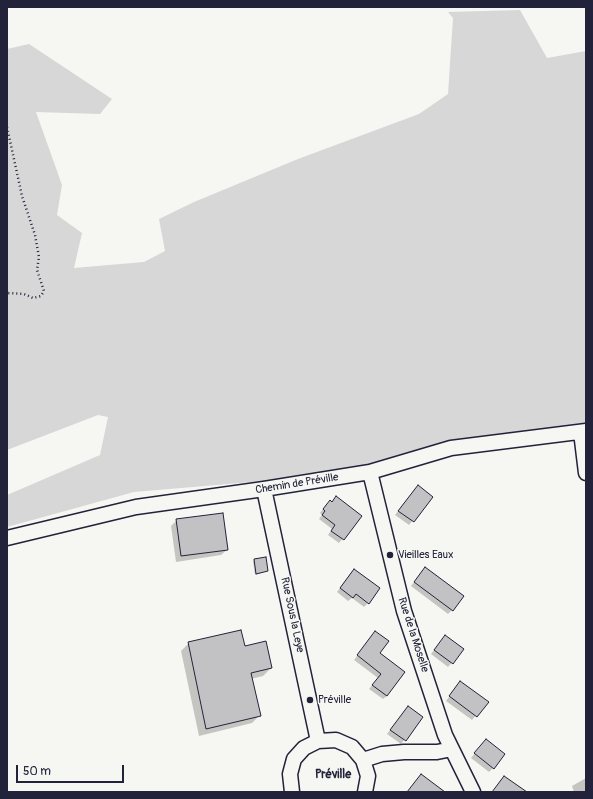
<!DOCTYPE html>
<meta charset="utf-8">
<style>
body{margin:0}
#map{position:relative;width:593px;height:799px;overflow:hidden;background:#f6f6f2;font-family:Pangolin,sans-serif}
canvas{display:block}
.frame{position:absolute;inset:0;border:8px solid #22223b;pointer-events:none}
.scale{position:absolute;left:16px;top:765px;width:108px;height:18px;box-sizing:border-box;border:2px solid #22223b;border-top:0;padding-left:5px;font-size:12px;line-height:14px;white-space:nowrap;color:#22223b;-webkit-text-stroke:3px #f6f6f2;paint-order:stroke}
</style>
<div id="map">
<canvas width="593" height="799"></canvas>
<div class="frame"></div>
<div class="scale">50 m</div>
</div>
<script>
const ctx = document.querySelector('canvas').getContext('2d');
ctx.lineJoin = 'round';
function fill(path, color) { ctx.fillStyle = color; ctx.fill(path, 'evenodd'); }
const shape = rows => new Path2D(rows.map(r => 'M' + r).join(''));
function trace(path, color, width, dash) { ctx.strokeStyle = color; ctx.lineWidth = width; ctx.lineCap = dash ? 'butt' : 'round'; ctx.setLineDash(dash || []); ctx.stroke(path); }
function write(font, color, halo, rows, align = 'center') {
  ctx.font = font + ' Pangolin,sans-serif'; ctx.lineWidth = 3; ctx.setLineDash([]); ctx.textBaseline = 'middle'; ctx.strokeStyle = halo; ctx.fillStyle = color; for (const [text, x, y, turn = 0] of rows) {
    ctx.save(); ctx.translate(x, y); ctx.rotate((+turn || 0) * Math.PI / 180); ctx.textAlign = isNaN(turn) ? turn : align; if (halo) ctx.strokeText(text, 0, 0); ctx.fillText(text, 0, 0); ctx.restore();
  }
}
fill(shape([
 [520,10,547,58,586,51,586,431,467,446,370,472,134,492,7,527,7,495,100,455,108,417,98,415,7,450,7,49,29,44,112,99,100,114,36,112,62,185,57,215,82,233,74,268,144,262,165,251,159,219,194,202,298,159,419,114,448,94,453,18,448,12]
]), '#d7d7d7');
fill(shape([
 [414,490,431,497,409,525,395,515],
 [326,505,361,516,339,543,328,535,332,529,319,519,322,515,320,513],
 [177,520,227,550,221,555,176,562,171,526],
 [254,560,267,571,255,575,253,561],
 [425,568,452,610,448,614,411,586],
 [350,574,368,603,364,607,352,598,348,601,337,592],
 [372,636,379,653,387,696,383,699,369,689,378,678,354,660],
 [445,636,463,649,448,667,431,654],
 [189,643,244,647,271,668,263,676,251,679,259,716,252,723,199,736,181,651],
 [457,686,487,702,472,720,446,701],
 [408,707,422,717,401,744,387,734],
 [482,744,493,768,489,772,471,758],
 [586,778,586,792,574,792,572,786]
]), '#0003');
const building = shape([
 [418,485,433,497,414,522,398,511,418,485],
 [336,496,362,516,344,540,331,531,335,525,322,515,325,511,323,509,330,500,332,502,336,496],
 [223,513,228,550,181,556,176,519,223,513],
 [266,557,268,571,256,574,254,559,266,557],
 [425,567,464,596,453,611,414,582,425,567],
 [354,569,380,588,369,604,356,594,353,598,340,588,354,569],
 [241,630,245,646,266,641,272,668,251,673,261,716,206,729,188,642,241,630],
 [375,631,389,641,380,653,405,672,387,696,372,685,381,674,357,655,375,631],
 [445,635,464,649,453,664,434,650,445,635],
 [460,681,489,702,477,717,449,696,460,681],
 [408,706,423,717,406,741,390,730,408,706],
 [486,739,505,754,494,769,474,753,486,739],
 [421,774,445,792,407,792,421,774],
 [504,776,527,792,492,792,504,776]
]);
fill(building, '#c2c2c4');
trace(building, '#22223b', 1);
const minor = shape([
 [581,432,586,473],
 [370,472,404,611,445,735,473,792],
 [264,489,318,741],
 [7,538,136,507,264,489,370,472,451,448,586,431],
 [363,760,382,754,404,752,437,752,452,749],
 [292,792,290,774,294,759,304,748,318,741,336,740,352,747,363,760,368,776,365,792]
]);
trace(minor, '#22223b', 17);
trace(shape([
 [7,127,22,196,35,235,39,257,37,270,44,291,41,296,33,298,24,294,7,293]
]), '#22223b', 2.5, [1, 3]);
trace(minor, '#f6f6f2', 14);
for (const [x, y, r, color] of [
 [390,555,4,"#22223b"],
 [310,700,4,"#22223b"]
]) { const dot = new Path2D(); dot.arc(x, y, r, 0, 2 * Math.PI); ctx.fillStyle = color; ctx.fill(dot); trace(dot, '#f6f6f2', 1.5); }
write('11px', '#22223b', '#f6f6f2', [
 ["Chemin de Préville",297,484,-9],
 ["Rue Sous la Leye",292,615,78],
 ["Rue de la Moselle",413,635,72]
]);
write('11px', '#22223b', '#f6f6f2', [
 ["Vieilles Eaux",398,555],
 ["Préville",318,700]
], 'left');
write('bold 12px', '#22223b', '#f6f6f2', [
 ["Préville",333,775]
]);
</script>
